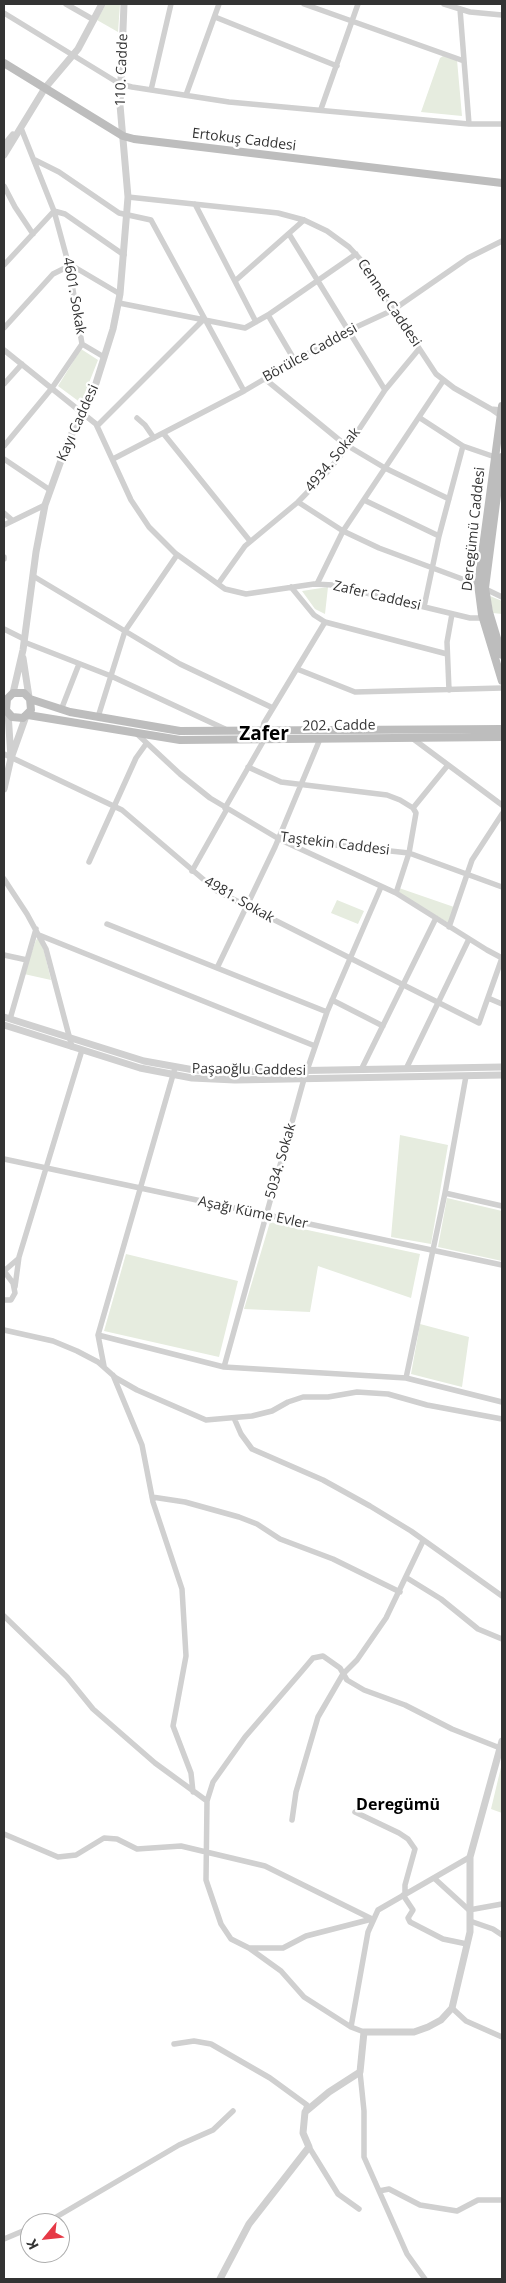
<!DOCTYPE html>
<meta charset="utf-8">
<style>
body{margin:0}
#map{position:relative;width:506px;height:2283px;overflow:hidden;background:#fff;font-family:"Open Sans",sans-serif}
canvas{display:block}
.frame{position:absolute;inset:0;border:5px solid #333;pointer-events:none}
.north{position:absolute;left:20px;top:2213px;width:50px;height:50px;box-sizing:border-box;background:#fff;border:1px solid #adadad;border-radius:50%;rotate:242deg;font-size:14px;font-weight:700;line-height:20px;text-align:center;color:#333}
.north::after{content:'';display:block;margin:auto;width:18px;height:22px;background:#e63946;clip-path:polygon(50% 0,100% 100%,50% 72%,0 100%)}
</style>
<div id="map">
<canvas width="506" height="2283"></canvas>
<div class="frame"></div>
<div class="north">K</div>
</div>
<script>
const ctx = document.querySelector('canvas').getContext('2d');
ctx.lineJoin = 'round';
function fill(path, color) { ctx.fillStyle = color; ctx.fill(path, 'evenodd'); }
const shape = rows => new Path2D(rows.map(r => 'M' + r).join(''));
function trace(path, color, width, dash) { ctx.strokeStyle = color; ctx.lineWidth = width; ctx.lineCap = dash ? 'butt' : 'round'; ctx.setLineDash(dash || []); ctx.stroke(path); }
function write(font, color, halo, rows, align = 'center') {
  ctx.font = font + ' "Open Sans",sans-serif'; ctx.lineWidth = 5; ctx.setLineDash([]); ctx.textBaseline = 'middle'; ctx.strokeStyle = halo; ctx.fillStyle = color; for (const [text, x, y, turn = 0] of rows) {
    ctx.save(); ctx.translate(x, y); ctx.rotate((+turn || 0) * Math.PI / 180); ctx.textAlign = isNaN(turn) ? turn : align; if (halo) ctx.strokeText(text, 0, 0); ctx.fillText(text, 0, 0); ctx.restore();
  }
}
fill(shape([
 [106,4,120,4,118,32,97,20],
 [443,56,457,60,462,116,421,112,440,58],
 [81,349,98,360,81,403,58,386],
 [328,587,325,614,315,609,302,591],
 [490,596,502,601,502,614,493,613],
 [399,888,454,907,449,923,397,893],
 [337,900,364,911,358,924,331,913],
 [38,938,44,951,51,980,24,974,36,940],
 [400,1135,448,1145,431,1244,391,1237],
 [447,1198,502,1211,502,1261,438,1247],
 [270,1222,420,1254,411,1298,318,1266,310,1312,244,1309],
 [126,1254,238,1281,219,1357,104,1331],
 [420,1324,469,1337,462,1387,411,1374],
 [502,1763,502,1813,491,1809]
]), '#e6ecdf');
trace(shape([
 [66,4,94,20],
 [304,4,464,61],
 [444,4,470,12,502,15],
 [460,9,469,124],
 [4,13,120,84,132,87,229,102,469,124,502,124],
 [215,17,337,66],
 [151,90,171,4],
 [186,95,219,4],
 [321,109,358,4],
 [35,160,59,172,119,213,151,220,244,391],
 [4,186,15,207,33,234],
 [128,197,278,213,304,220,327,231,349,247,361,260,436,374,454,388,491,409],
 [195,204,256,322],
 [289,234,385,390],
 [4,265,54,211,65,214,124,255],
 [235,281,304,220],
 [119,303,245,328,268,315,356,254],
 [268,315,295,361],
 [4,328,53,274,69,266,76,268,120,294],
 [82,344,104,357],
 [4,350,96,424,131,500,149,527,175,553,225,589,246,594,314,584,333,585,470,618,487,618],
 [265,379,343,443,385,468,449,499],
 [4,384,22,364],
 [501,416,491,409,501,410],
 [137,418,145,425,154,438],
 [420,418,463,446,495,457],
 [97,426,202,321],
 [163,433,250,541],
 [4,446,52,388,82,344,69,266,54,211,21,128],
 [4,459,50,490],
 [113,459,244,391,341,334,393,310,468,258,502,241],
 [364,500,439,536],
 [298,502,343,531,379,548,473,583,502,597],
 [4,513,12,520],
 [4,525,45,505],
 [4,557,4,559],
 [33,576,180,664,273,708],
 [218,584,245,546,298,502,328,471,348,446,385,390,419,349],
 [317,584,343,531,443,381],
 [291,587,314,615,325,622,447,654],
 [424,607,439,536,463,446],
 [4,629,24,639],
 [24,642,111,676,225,729],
 [297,669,355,692,502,688],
 [449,690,447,642,452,614],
 [61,710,79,664],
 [98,717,125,631,177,555],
 [136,733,180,774,210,798,279,839,409,853,502,887],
 [412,738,502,805],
 [260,740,264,723,325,622],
 [4,754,122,810,217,891,479,1023,502,958],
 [248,767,281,782,387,795,400,800,413,808],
 [225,808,264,740],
 [283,841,396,893,487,950,502,958],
 [89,862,136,758,146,744],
 [192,871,227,809],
 [4,879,27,914,46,949,72,1047],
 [396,893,409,853,416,813,413,808,448,765],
 [107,924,327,1012],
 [449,927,472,860,502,814],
 [39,935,315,1046],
 [4,955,27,960],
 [217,968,275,847,320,739],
 [488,998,502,1004],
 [332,1000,383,1026],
 [10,1019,36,929],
 [406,1069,469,939],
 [361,1070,436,918],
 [4,1159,502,1265],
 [445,1193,466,1076],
 [4,1271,13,1283,15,1293,11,1300,4,1300],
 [4,1271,18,1259],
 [15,1287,19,1257,82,1050],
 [4,1330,53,1341,77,1351,98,1362,116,1378,137,1390,206,1420,252,1416,272,1411,288,1402,303,1397,328,1397,357,1392,388,1394,427,1405,502,1419],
 [98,1335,224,1367,406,1378,502,1402],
 [104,1366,98,1335,175,1068],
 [224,1367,304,1079,327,1012,381,887],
 [113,1375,142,1445,153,1502,182,1589,186,1656,173,1726,191,1773,193,1792],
 [406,1378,445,1193,502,1206],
 [234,1418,241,1434,252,1449,323,1480,370,1506,411,1531,502,1596],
 [152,1497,185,1502,239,1517,257,1524,280,1539,333,1559,400,1592],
 [407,1578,441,1599,478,1629,502,1639],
 [4,1616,67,1677,93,1709,155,1763,207,1801],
 [355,1812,399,1833,408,1839,415,1849,405,1885,405,1893],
 [292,1820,296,1792,318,1717,343,1674,357,1660,386,1618,423,1541],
 [4,1834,58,1857,76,1855,104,1838,117,1839,137,1849,181,1846,265,1866,372,1919],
 [434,1878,469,1910,502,1904],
 [403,1895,413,1910,408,1918,410,1922,443,1939,467,1944],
 [470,1921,493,1929,502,1935],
 [249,1948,283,1948,306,1936,372,1919],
 [452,2008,466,2021,502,2037],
 [351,2027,368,1932,378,1910,470,1857],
 [364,2032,351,2027,304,1997,281,1971,249,1948,231,1939,221,1924,206,1880,207,1801,213,1782,245,1737,302,1671,313,1658,323,1656,340,1668,347,1680,364,1690,405,1705,452,1729,500,1748],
 [174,2044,194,2041,211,2044,270,2078,307,2105,305,2112],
 [360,2072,364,2111,364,2157,407,2254,425,2279],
 [309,2147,338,2194,359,2209],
 [379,2191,389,2189,420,2205,457,2211,478,2200,502,2200],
 [46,2223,179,2145,213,2130,233,2111],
 [4,2239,30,2228]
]), '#d0d0d0', 5.5);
trace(shape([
 [4,146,13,135],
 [4,155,45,88,78,49,102,4],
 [23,658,29,697],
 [13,693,23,650,36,552,45,505,68,441,92,396,113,329,120,294,128,197,120,105,124,4],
 [8,713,11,758,26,716],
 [4,789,11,758],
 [4,1017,144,1061,194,1070,222,1072,502,1067],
 [4,1025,140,1068,192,1078,235,1080,502,1075],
 [220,2279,249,2224,309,2147,303,2133,305,2112,329,2092,360,2072,364,2032,414,2032,428,2027,441,2020,452,2008,470,1932,470,1857,502,1741]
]), '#d0d0d0', 7);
trace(shape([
 [4,63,123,136,134,139,502,183],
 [502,406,478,584,482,615,502,681],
 [502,457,485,588,489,612,502,655],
 [30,699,70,712,180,731,502,729],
 [4,708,12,717,23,718,31,710,30,699,24,693,13,693,7,699,6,710],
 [28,715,180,740,502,737]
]), '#bdbdbd', 8);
write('14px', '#333', '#fff', [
 ["110. Cadde",122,70,-88],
 ["Ertokuş Caddesi",244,140,7],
 ["4601. Sokak",74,296,80],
 ["Cennet Caddesi",389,303,56],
 ["Börülce Caddesi",310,353,-29],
 ["Kayı Caddesi",78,423,-66],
 ["4934. Sokak",333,460,-51],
 ["Deregümü Caddesi",474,529,-84],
 ["Zafer Caddesi",377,596,13],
 ["202. Cadde",339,726,-1],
 ["Taştekin Caddesi",335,844,7],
 ["4981. Sokak",239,900,30],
 ["Paşaoğlu Caddesi",249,1070,1],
 ["5034. Sokak",281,1161,-74],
 ["Aşağı Küme Evler",253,1213,12]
]);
write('bold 16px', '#000', '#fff', [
 ["Deregümü",398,1805]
]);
write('bold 19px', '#000', '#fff', [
 ["Zafer",264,735]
]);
</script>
